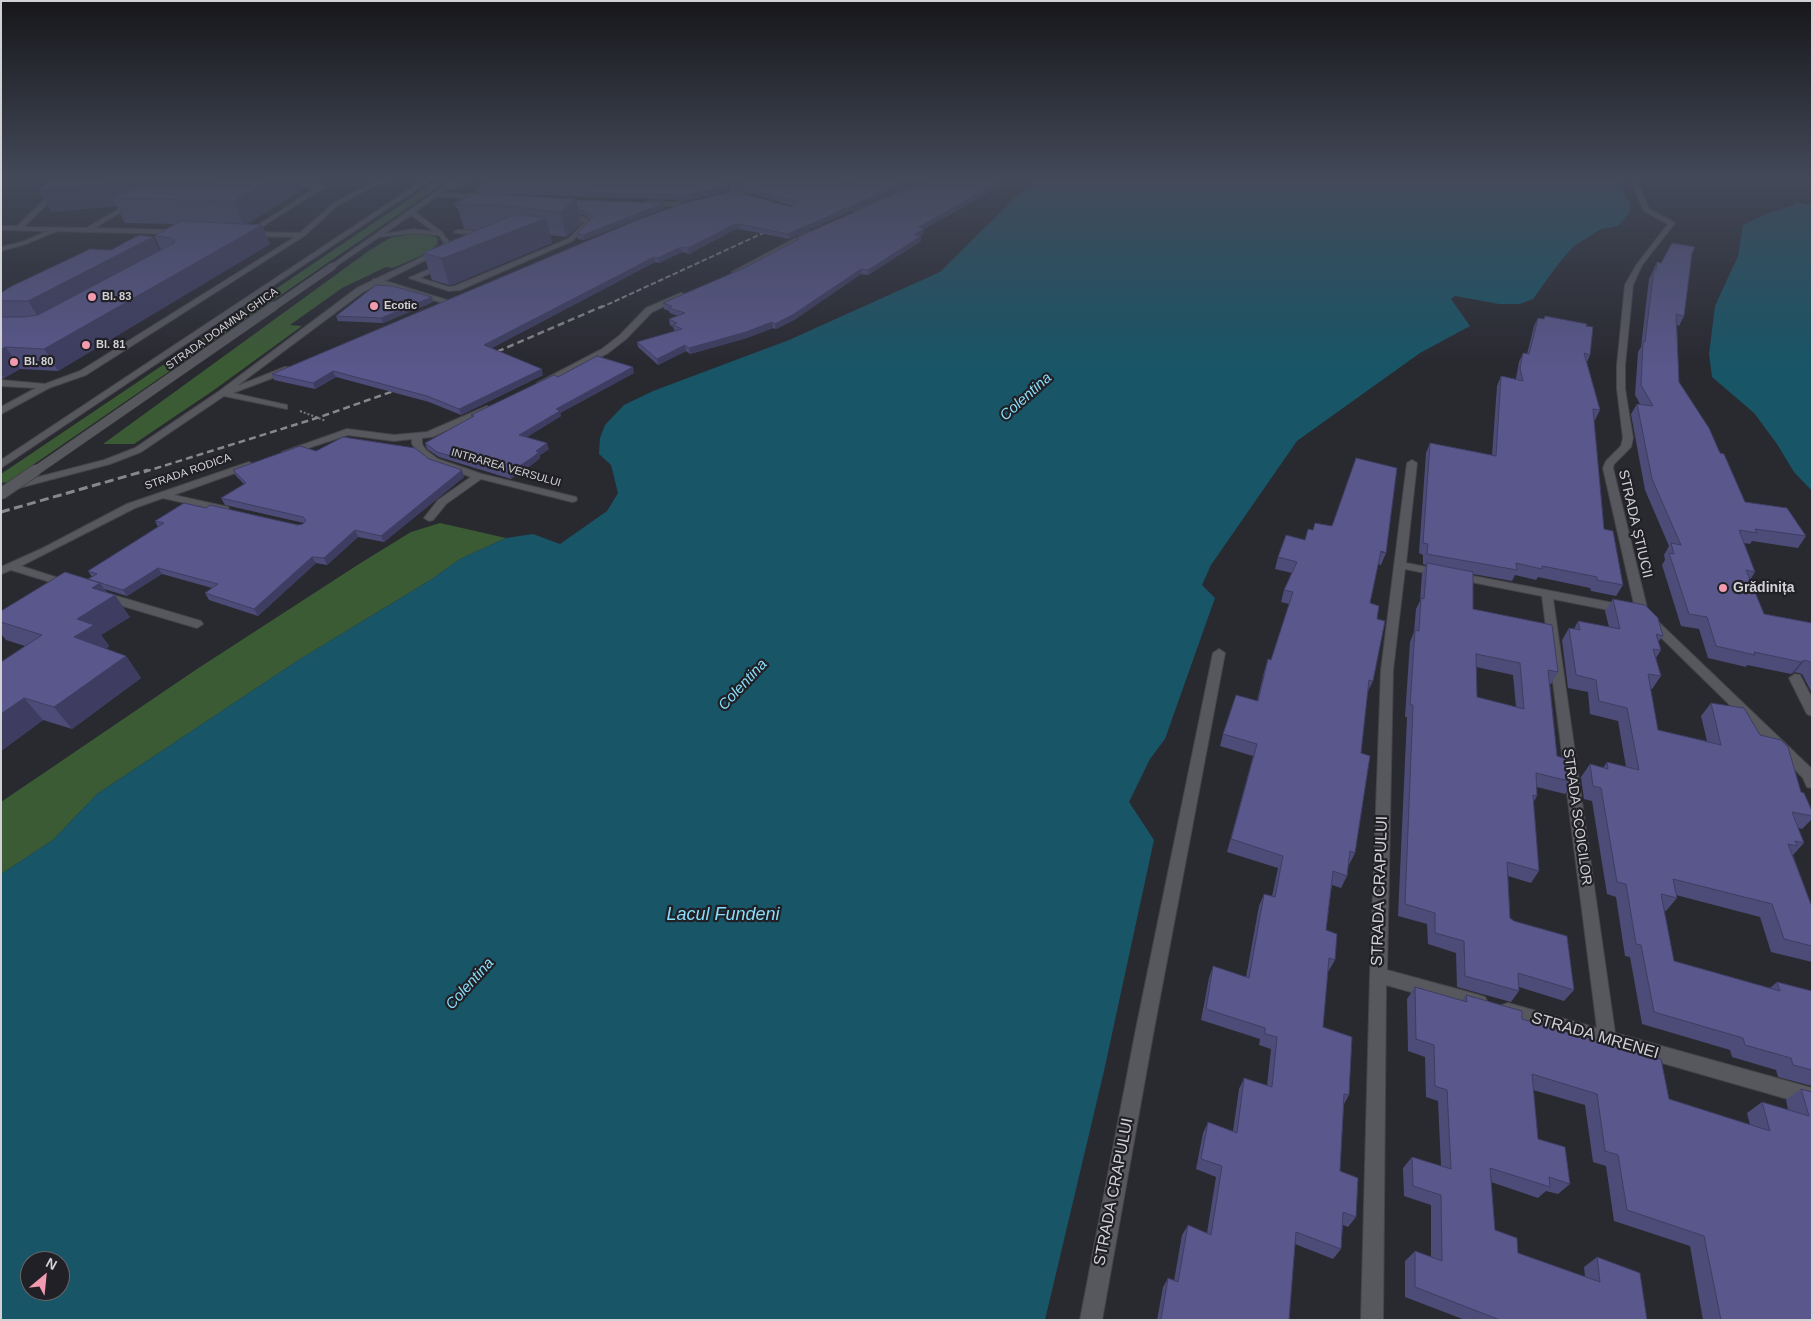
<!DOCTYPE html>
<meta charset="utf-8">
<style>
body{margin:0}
#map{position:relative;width:1813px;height:1321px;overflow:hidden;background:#292930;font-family:Arial,sans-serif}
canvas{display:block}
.frame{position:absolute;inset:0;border:2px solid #d2d2d6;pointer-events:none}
.north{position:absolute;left:20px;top:1251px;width:50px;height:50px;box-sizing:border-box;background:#202026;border:1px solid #67676c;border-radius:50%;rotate:28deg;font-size:14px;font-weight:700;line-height:20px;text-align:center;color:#d2d2d6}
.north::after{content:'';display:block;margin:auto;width:18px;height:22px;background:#f29aaf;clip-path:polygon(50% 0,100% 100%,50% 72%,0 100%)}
</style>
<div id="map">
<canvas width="1813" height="1321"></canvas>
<div class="frame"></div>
<div class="north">N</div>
</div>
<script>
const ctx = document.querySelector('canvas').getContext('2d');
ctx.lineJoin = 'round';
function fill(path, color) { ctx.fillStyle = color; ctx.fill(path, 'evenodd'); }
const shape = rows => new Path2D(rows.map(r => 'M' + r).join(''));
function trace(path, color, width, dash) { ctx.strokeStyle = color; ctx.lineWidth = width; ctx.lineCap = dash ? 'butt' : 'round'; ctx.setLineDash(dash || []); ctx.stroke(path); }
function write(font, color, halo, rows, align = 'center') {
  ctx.font = font + ' Arial,sans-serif'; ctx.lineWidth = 4.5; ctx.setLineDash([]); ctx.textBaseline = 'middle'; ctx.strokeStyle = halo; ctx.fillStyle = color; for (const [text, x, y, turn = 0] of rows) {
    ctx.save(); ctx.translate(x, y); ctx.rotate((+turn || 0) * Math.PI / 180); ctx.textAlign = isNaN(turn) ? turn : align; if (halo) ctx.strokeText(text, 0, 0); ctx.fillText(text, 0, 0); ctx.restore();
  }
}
fill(shape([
 [436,181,447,181,8,482,1,483,1,474],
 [417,233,436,237,438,240,437,245,427,253,393,268,386,267,342,288,290,325,302,326,214,390,134,444,103,444,370,250,390,238],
 [440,523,506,538,460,559,432,579,297,661,97,794,53,840,1,874,1,802,197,669,359,564,411,532]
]), '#3b5b34');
fill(shape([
 [1032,181,1619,181,1630,204,1630,212,1618,226,1601,229,1574,246,1559,263,1533,299,1520,304,1499,304,1455,296,1451,299,1470,326,1420,353,1297,441,1211,565,1202,585,1215,598,1165,739,1150,759,1129,802,1154,840,1104,1071,1045,1320,1,1320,1,874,53,840,97,794,297,661,432,579,460,559,506,538,533,534,560,544,607,511,618,493,611,465,599,454,600,438,605,425,624,405,653,391,789,340,940,272],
 [30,1261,60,1261,60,1291,30,1291],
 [1792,200,1807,205,1812,204,1812,491,1794,472,1777,444,1754,413,1712,377,1709,354,1715,306,1738,256,1743,225,1769,213,1797,204]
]), '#185566');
const service = shape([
 [463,181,470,181,463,186,444,191,441,189,463,181],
 [561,217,584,217,592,222,572,241,460,290,449,291,409,278,443,263,445,264,445,266,420,278,449,287,455,286,568,239,585,222,563,220,560,218,561,217],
 [57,227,60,229,59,230,26,244,1,251,1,247,22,242,57,227],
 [457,230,489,231,492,233,489,235,455,233,454,232,457,230]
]);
const pedestrian = shape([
 [373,279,379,279,450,301,443,303,373,283,373,279]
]);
const minor = shape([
 [64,181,70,181,24,227,86,228,134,200,136,203,95,228,179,230,182,232,179,234,1,230,1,226,17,226,64,181],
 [376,181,384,181,338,205,304,236,86,375,49,388,1,414,1,407,36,388,1,386,1,380,45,384,80,371,295,237,247,236,244,234,317,187,287,187,285,184,318,183,324,187,254,232,300,233,334,203,376,181],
 [726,181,732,181,738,191,752,197,749,199,734,193,726,181],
 [923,181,931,181,859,212,854,211,923,181],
 [1631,181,1637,181,1649,209,1675,223,1642,265,1633,285,1625,365,1625,389,1633,438,1631,447,1614,464,1613,468,1648,612,1812,769,1812,788,1807,787,1803,778,1784,758,1636,613,1603,468,1606,461,1621,446,1623,438,1617,389,1617,365,1625,285,1637,264,1668,224,1644,211,1631,181],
 [435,193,483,195,486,197,483,199,433,196,435,193],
 [647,201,683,203,686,205,683,207,645,204,647,201],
 [809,231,814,232,739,274,732,272,809,231],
 [442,233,450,243,443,251,363,292,237,386,285,367,291,367,291,371,233,393,287,405,287,409,224,396,141,452,110,464,15,489,11,490,6,487,7,485,104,460,135,448,218,392,357,288,439,249,444,243,439,235,442,233],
 [681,293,688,295,652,312,626,339,608,353,544,385,537,383,602,349,620,335,646,308,681,293],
 [487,406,492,409,490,411,432,437,422,438,422,444,426,450,438,459,482,474,576,497,577,499,576,501,572,502,481,479,446,504,433,520,429,521,424,518,438,500,471,477,432,463,419,454,412,444,412,439,394,441,348,435,290,454,284,454,282,452,347,429,394,435,427,432,487,406],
 [1412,460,1417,463,1406,563,1624,605,1630,609,1624,613,1553,599,1615,1033,1812,1088,1812,1106,1502,1017,1499,1011,1502,1005,1508,1003,1597,1028,1542,596,1405,569,1393,670,1387,970,1479,995,1485,997,1488,1003,1485,1009,1479,1011,1386,985,1383,1320,1361,1320,1370,975,1381,670,1407,463,1412,460],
 [249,462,254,465,252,467,174,495,228,507,229,509,228,511,224,512,163,498,135,508,21,566,71,582,73,584,71,586,63,586,11,570,1,574,1,567,43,548,127,504,249,462],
 [103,592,201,621,203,624,197,628,99,599,97,596,103,592],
 [1219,649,1225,653,1154,1029,1102,1320,1080,1320,1136,1029,1213,653,1219,649],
 [1795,674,1800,675,1812,698,1812,716,1807,714,1789,678,1795,674]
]);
const secondary = shape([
 [382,181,394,181,371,187,368,185,382,181],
 [422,181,429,181,1,468,1,460,422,181],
 [451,181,458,181,415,212,442,232,444,236,414,233,379,237,335,267,331,267,331,265,451,181],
 [411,215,434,232,414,229,384,234,411,215]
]);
trace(service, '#444449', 2);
trace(pedestrian, '#444449', 2);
trace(minor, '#444449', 2);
trace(secondary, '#444449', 2);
trace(shape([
 [300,411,326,421]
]), '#7c7c82', 2, [2, 2]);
fill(service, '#57575e');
fill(pedestrian, '#57575e');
fill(minor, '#57575e');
fill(secondary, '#57575e');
trace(shape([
 [600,308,774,228]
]), '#87878c', 2, [5.5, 2.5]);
trace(shape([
 [487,356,603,306],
 [144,472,320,417,405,387]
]), '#87878c', 2.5, [7, 4]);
trace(shape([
 [1,512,148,470]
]), '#87878c', 3, [9, 4.5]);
const secondaryBridgeFar2 = shape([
 [272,308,333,266]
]);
const secondaryBridgeFar1 = shape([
 [34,472,274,306]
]);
const secondaryBridge = shape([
 [1,494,36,470]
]);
trace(secondaryBridgeFar2, '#444449', 8, []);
trace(secondaryBridgeFar1, '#444449', 10, []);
trace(secondaryBridge, '#444449', 13, []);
trace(secondaryBridgeFar2, '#57575e', 7);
trace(secondaryBridgeFar1, '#57575e', 9);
trace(secondaryBridge, '#57575e', 11);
fill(shape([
 [49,181,316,181,315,182,301,182,304,189,246,224,262,225,270,244,58,371,20,369,4,378,1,379,1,293,111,250,153,237,160,251,161,250,154,236,176,224,125,223,116,206,52,212,39,190],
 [733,181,844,181,849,184,854,183,850,181,918,181,789,239,739,229,734,230,689,254,682,252,659,263,655,262,492,348,543,375,461,415,429,402,336,377,315,389,274,380,272,374,793,206,741,191],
 [729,185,730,190,678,203,675,200,501,194,575,199,576,200,665,208,584,240,578,239,577,234,591,220,584,215,579,215,581,224,566,237,550,235,552,243,454,284,449,285,432,280,423,253,479,230,464,229,458,208,456,208,454,204,468,196,477,193,476,189],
 [1000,186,924,229,924,233,920,236,921,236,921,241,868,275,861,274,794,320,776,329,773,328,747,338,690,354,686,351,658,365,638,347,637,342,675,331,674,330,673,327,670,325,669,319,678,316,670,313,669,311,664,309,663,303,744,268,796,240,796,238],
 [1692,253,1684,316,1679,326,1677,325,1679,382,1720,453,1745,502,1806,536,1798,548,1752,541,1750,544,1744,543,1755,572,1750,580,1764,614,1812,623,1812,693,1802,674,1795,672,1791,674,1747,665,1746,667,1708,658,1699,629,1681,626,1662,565,1665,560,1664,555,1669,546,1645,490,1631,414,1637,404,1640,404,1635,395,1638,352,1641,347,1649,279,1657,262,1661,263],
 [432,297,433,302,383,323,338,321,336,316],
 [1545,316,1586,326,1590,355,1587,362,1600,410,1595,420,1594,420,1604,529,1623,585,1616,596,1591,591,1590,588,1538,577,1536,580,1515,575,1512,581,1473,574,1473,609,1558,672,1551,684,1550,684,1557,756,1573,782,1565,794,1537,787,1537,796,1533,803,1539,871,1531,883,1508,876,1510,918,1574,990,1564,1001,1519,987,1519,991,1511,1002,1457,987,1456,953,1428,944,1427,924,1398,916,1407,717,1405,717,1410,642,1414,632,1416,609,1420,601,1422,574,1426,565,1423,564,1423,555,1419,553,1426,453,1430,443,1492,455,1497,386,1501,376,1516,379,1516,378,1519,362,1523,353,1527,354,1534,326,1538,318,1544,319],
 [1476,667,1513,675,1516,707,1477,697],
 [634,373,560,413,561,416,527,437,549,449,540,455,540,458,534,463,511,479,439,457,427,449,425,443,472,418,471,415,558,377],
 [316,451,429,459,464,477,384,542,358,537,327,565,316,563,258,616,209,600,205,593,212,588,162,574,127,596,104,589,130,617,101,635,109,646,106,649,126,656,141,678,72,729,43,720,1,751,25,646,6,640,1,634,1,611,88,579,92,577,88,571,158,527,155,521,206,508,298,525,303,524,304,523,225,505,221,498,244,484,236,476,233,470],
 [1305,540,1386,553,1381,565,1378,564,1370,603,1377,619,1373,681,1367,693,1361,753,1355,853,1349,865,1348,865,1347,876,1341,888,1332,885,1326,930,1335,960,1328,972,1323,1027,1349,1095,1344,1104,1340,1171,1356,1217,1348,1227,1343,1225,1341,1249,1333,1259,1295,1244,1289,1320,1157,1320,1163,1287,1168,1278,1174,1281,1182,1235,1188,1225,1207,1233,1216,1177,1196,1169,1203,1133,1208,1122,1233,1131,1239,1089,1244,1078,1267,1086,1271,1049,1259,1045,1260,1039,1201,1020,1209,978,1213,966,1246,977,1259,906,1264,894,1272,896,1278,868,1227,852,1253,756,1220,746,1223,734,1257,701,1264,672,1268,659,1271,660,1289,604,1281,602,1284,590,1292,573,1275,569,1278,557],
 [1613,599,1663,636,1658,642,1661,650,1656,658,1661,676,1652,689,1650,689,1658,730,1707,741,1701,716,1711,703,1760,735,1801,792,1812,816,1812,819,1802,829,1798,828,1804,843,1793,855,1812,907,1812,962,1771,952,1760,917,1676,895,1677,898,1666,911,1664,910,1674,961,1770,988,1777,982,1812,991,1812,1086,1778,1077,1776,1070,1732,1057,1730,1050,1642,1024,1630,957,1625,956,1616,897,1607,894,1592,801,1584,799,1581,777,1590,764,1603,768,1607,762,1626,767,1618,721,1590,714,1588,692,1568,688,1562,640,1569,628,1574,629,1578,621,1609,627,1605,611],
 [1415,987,1462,1001,1466,995,1522,1019,1669,1099,1750,1125,1747,1113,1762,1102,1788,1110,1786,1100,1801,1089,1812,1092,1812,1320,1703,1320,1690,1246,1614,1221,1606,1166,1593,1162,1585,1105,1533,1090,1538,1139,1570,1184,1558,1194,1546,1191,1538,1198,1491,1182,1495,1230,1518,1253,1585,1277,1584,1267,1597,1257,1647,1320,1465,1320,1405,1297,1405,1261,1415,1251,1431,1257,1431,1205,1404,1196,1403,1168,1412,1157,1441,1166,1438,1101,1426,1097,1425,1057,1408,1051,1407,999]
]), '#4d4b78');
fill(shape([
 [81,181,139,181,142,188,112,198,116,206,52,212,39,190],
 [268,181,301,181,304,189,244,226,234,201],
 [908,181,918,181,789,239,788,234],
 [1000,181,1000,186,924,229,924,233,914,240,914,235,919,227],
 [729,185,730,190,678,203,677,198],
 [575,199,581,224,566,237,561,212],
 [665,203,665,208,584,240,583,235],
 [546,218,552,243,454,284,449,285,441,258],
 [739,224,739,229,734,230,689,254,688,248,733,225],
 [262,225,270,244,58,371,44,349],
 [921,236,921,241,868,275,868,270],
 [153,237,166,263,46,329,28,301],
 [681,247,682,252,659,263,658,258],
 [654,257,655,262,486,351,484,345],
 [861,269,861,274,794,320,776,329,775,324],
 [432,297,433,302,383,323,381,318],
 [772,322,773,328,747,338,690,354,689,348],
 [685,345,686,351,658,365,657,359],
 [6,347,20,369,4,378,1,374,1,349],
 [633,367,634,373,560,413,561,416,521,441,519,435,556,409],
 [542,369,543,375,461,415,459,409],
 [333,371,336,377,315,389,313,383],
 [547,443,549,449,540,455,540,458,534,463,511,479,509,473,536,451],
 [462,470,464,477,384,542,381,536],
 [355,530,358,537,327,565,324,558],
 [312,557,316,563,258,616,254,609],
 [158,568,162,574,127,596,123,590],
 [100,583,110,598,115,595,130,617,101,635,109,646,90,659,74,637,77,619,92,588],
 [126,656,141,678,72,729,54,707],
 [1805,660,1795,672,1791,674,1801,662],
 [24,698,43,720,1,751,1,714]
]), '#3e3d61');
const building = shape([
 [49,181,113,181,109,183,39,190,49,181],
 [215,181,268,181,234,201,112,198,145,182,211,182,215,181],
 [488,181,727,181,729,185,677,198,674,195,476,189,488,181],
 [736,181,844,181,849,184,856,182,856,181,908,181,788,234,739,224,733,225,688,248,681,247,658,258,654,257,484,345,542,369,459,409,427,396,333,371,313,383,272,374,637,220,685,203,734,191,791,207,796,204,795,201,741,187,736,181],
 [925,181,1000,181,919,227,925,228,914,235,921,236,868,270,861,269,794,314,775,324,772,322,746,332,689,348,685,345,657,359,637,342,682,329,673,325,677,323,669,319,685,313,669,308,672,306,663,303,744,268,799,239,796,238,811,231,925,181],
 [472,193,575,199,561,212,508,206,457,204,472,193],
 [467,196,468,196,457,204,454,204,467,196],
 [576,200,665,203,583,235,577,234,593,217,583,211,578,210,576,200],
 [516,214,546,218,446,257,441,258,423,253,516,214],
 [181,221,262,225,44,349,6,347,1,349,1,317,24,317,38,315,174,243,175,241,171,238,154,236,181,221],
 [139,235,153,237,28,301,1,301,1,293,10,287,90,249,111,250,139,235],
 [1672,243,1695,247,1692,253,1684,316,1676,314,1679,382,1709,428,1720,453,1724,454,1745,502,1787,508,1806,536,1755,529,1757,533,1739,530,1755,572,1746,570,1764,614,1812,623,1812,663,1805,660,1801,662,1754,652,1755,655,1716,646,1707,617,1689,614,1669,553,1674,554,1671,543,1681,545,1652,479,1637,404,1653,406,1641,385,1643,342,1645,342,1654,269,1656,270,1657,262,1661,263,1672,243],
 [376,285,392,286,432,297,381,318,336,316,376,285],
 [1545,316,1587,324,1586,326,1593,327,1590,355,1584,353,1600,410,1593,409,1604,529,1613,531,1623,585,1597,580,1597,577,1542,566,1542,569,1516,563,1517,570,1427,554,1428,544,1423,543,1430,443,1496,456,1501,376,1523,381,1520,368,1523,353,1529,354,1538,318,1544,319,1545,316],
 [597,356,633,367,556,409,560,411,519,435,547,443,536,451,539,452,533,457,509,473,437,452,425,443,474,416,471,415,554,375,558,377,597,356],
 [343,437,415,448,429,459,462,470,381,536,355,530,324,558,312,557,254,609,205,593,218,584,158,568,123,590,88,579,97,574,88,571,153,530,164,523,155,521,184,503,206,508,210,505,298,525,303,524,306,520,303,517,221,498,246,483,233,470,300,446,316,451,343,437],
 [1356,458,1397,468,1386,553,1381,551,1370,603,1379,606,1377,619,1385,621,1373,681,1369,680,1361,753,1370,756,1355,853,1350,851,1347,876,1333,871,1326,930,1337,934,1335,960,1329,958,1323,1027,1352,1037,1349,1095,1344,1094,1340,1171,1358,1178,1356,1217,1343,1212,1341,1249,1296,1232,1289,1320,1161,1320,1168,1278,1178,1282,1188,1225,1211,1235,1222,1166,1201,1159,1208,1122,1237,1133,1244,1078,1272,1087,1277,1037,1265,1034,1265,1028,1206,1009,1213,966,1249,978,1264,894,1275,897,1283,856,1231,839,1257,744,1223,734,1236,695,1258,701,1268,659,1271,660,1293,592,1284,590,1297,562,1278,557,1286,535,1305,540,1308,529,1313,530,1315,523,1332,526,1356,458],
 [1427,563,1473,572,1473,609,1552,625,1558,672,1548,670,1557,756,1570,760,1573,782,1536,773,1537,796,1533,795,1539,871,1507,862,1510,918,1514,921,1567,936,1574,990,1518,973,1519,991,1465,976,1464,941,1435,933,1435,913,1405,904,1413,705,1410,705,1415,630,1419,631,1421,598,1424,599,1427,563],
 [1476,654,1520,663,1524,709,1477,697,1476,654],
 [65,572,100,583,92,588,115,595,77,619,94,625,74,637,126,656,54,707,24,698,1,714,1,662,42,635,1,622,1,611,65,572],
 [1613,599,1645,605,1658,618,1663,636,1656,634,1661,650,1653,649,1661,676,1648,674,1658,730,1721,745,1711,703,1744,708,1760,735,1781,740,1788,747,1801,792,1804,793,1812,811,1812,816,1792,812,1804,843,1795,841,1797,846,1788,844,1812,907,1812,946,1784,939,1772,904,1673,879,1677,898,1661,894,1674,961,1780,991,1777,982,1812,991,1812,1070,1793,1065,1791,1058,1745,1045,1743,1038,1654,1012,1641,945,1636,944,1626,884,1617,882,1601,788,1593,786,1590,764,1608,769,1607,762,1639,770,1627,708,1599,701,1596,680,1576,675,1569,628,1580,630,1578,621,1620,629,1613,599],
 [1415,987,1467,1002,1466,995,1522,1011,1522,1019,1661,1059,1669,1099,1770,1131,1762,1102,1809,1116,1801,1089,1812,1092,1812,1320,1721,1320,1704,1236,1627,1210,1618,1155,1605,1151,1597,1094,1532,1074,1538,1139,1565,1147,1570,1184,1549,1177,1550,1187,1490,1168,1495,1230,1517,1238,1518,1253,1600,1282,1597,1257,1640,1273,1647,1320,1500,1320,1415,1287,1415,1251,1442,1261,1441,1195,1413,1186,1412,1157,1451,1169,1447,1090,1435,1086,1434,1045,1416,1039,1415,987]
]);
fill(building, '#59578b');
trace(building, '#3e3d61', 1);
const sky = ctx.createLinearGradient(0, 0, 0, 366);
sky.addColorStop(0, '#17171a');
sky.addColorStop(0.49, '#434959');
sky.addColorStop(1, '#43495900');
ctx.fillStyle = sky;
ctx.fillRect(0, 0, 1813, 366);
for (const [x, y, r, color] of [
 [92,297,5,"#f29aaf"],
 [374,306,5,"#f29aaf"],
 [86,345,5,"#f29aaf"],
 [14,362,5,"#f29aaf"],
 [1723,588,5,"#f29aaf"]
]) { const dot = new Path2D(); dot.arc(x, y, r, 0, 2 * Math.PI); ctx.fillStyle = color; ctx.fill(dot); trace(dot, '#202026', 2); }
write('bold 11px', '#d2d2d6', '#202026', [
 ["Bl. 83",102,297],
 ["Ecotic",384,306],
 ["Bl. 81",96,345],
 ["Bl. 80",24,362]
], 'left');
write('11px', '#d2d2d6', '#202026', [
 ["STRADA DOAMNA GHICA",222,329,-35],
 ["INTRAREA VERSULUI",506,468,16],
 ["STRADA RODICA",188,472,-19]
]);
write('14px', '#d2d2d6', '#202026', [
 ["STRADA ȘTIUCII",1635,524,77],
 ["STRADA SCOICILOR",1577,817,82]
]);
write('bold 14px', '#d2d2d6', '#202026', [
 ["Grădinița",1733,588]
], 'left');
write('italic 15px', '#89def9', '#202026', [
 ["Colentina",1026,397,-42],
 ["Colentina",743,685,-47],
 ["Colentina",470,984,-48]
]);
write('16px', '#d2d2d6', '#202026', [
 ["STRADA CRAPULUI",1380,891,-88],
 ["STRADA MRENEI",1595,1036,16],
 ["STRADA CRAPULUI",1114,1192,-79]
]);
write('italic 18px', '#89def9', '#202026', [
 ["Lacul Fundeni",723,915]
]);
</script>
